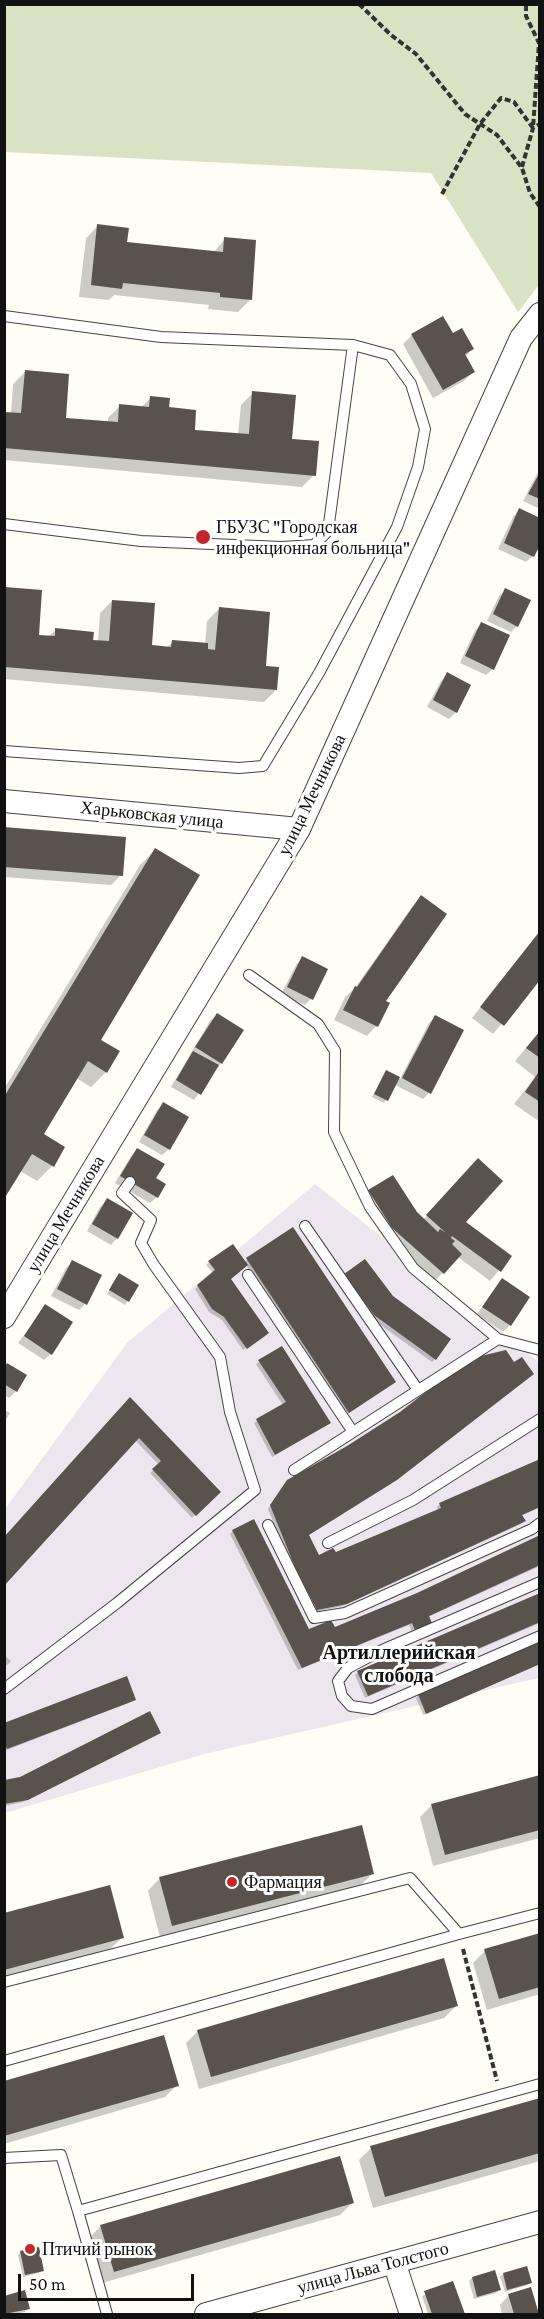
<!DOCTYPE html>
<meta charset="utf-8">
<style>
body{margin:0}
#map{position:relative;width:544px;height:2319px;overflow:hidden;background:#fffdf5;font-family:"Crimson Pro",serif}
canvas{display:block}
.frame{position:absolute;inset:0;border:6px solid #111;pointer-events:none}
.scale{position:absolute;left:18px;top:2274px;width:176px;height:27px;box-sizing:border-box;border:3px solid #111;border-top:0;padding-left:8px;font-size:18px;line-height:21px;white-space:nowrap;color:#111;-webkit-text-stroke:4px #fff;paint-order:stroke}
</style>
<div id="map">
<canvas width="544" height="2319"></canvas>
<div class="frame"></div>
<div class="scale">50 m</div>
</div>
<script>
const ctx = document.querySelector('canvas').getContext('2d');
ctx.lineJoin = 'round';
function fill(path, color) { ctx.fillStyle = color; ctx.fill(path, 'evenodd'); }
const shape = rows => new Path2D(rows.map(r => 'M' + r).join(''));
function trace(path, color, width, dash) { ctx.strokeStyle = color; ctx.lineWidth = width; ctx.lineCap = dash ? 'butt' : 'round'; ctx.setLineDash(dash || []); ctx.stroke(path); }
function write(font, color, halo, rows, align = 'center') {
  ctx.font = font + ' "Crimson Pro",serif'; ctx.lineWidth = 6; ctx.setLineDash([]); ctx.textBaseline = 'middle'; ctx.strokeStyle = halo; ctx.fillStyle = color; for (const [text, x, y, turn = 0] of rows) {
    ctx.save(); ctx.translate(x, y); ctx.rotate((+turn || 0) * Math.PI / 180); ctx.textAlign = isNaN(turn) ? turn : align; if (halo) ctx.strokeText(text, 0, 0); ctx.fillText(text, 0, 0); ctx.restore();
  }
}
fill(shape([
 [315,1184,539,1362,539,1678,204,1754,5,1813,5,1509,127,1343]
]), '#eee6ef');
fill(shape([
 [4,5,539,5,539,285,518,312,431,173,5,152]
]), '#d9e3c4');
fill(shape([
 [98,226,126,243,213,253,225,239,250,300,238,312,208,309,209,305,114,295,109,300,79,297,86,238],
 [412,335,452,335,472,349,465,357,473,372,464,381,433,398,403,344],
 [25,372,64,419,108,423,108,418,120,406,140,408,151,398,168,409,193,431,238,435,241,405,253,393,291,440,314,475,302,487,4,460,4,413,11,414,13,384],
 [540,468,540,509,523,501],
 [519,510,533,556,526,562,498,549,513,517],
 [4,588,41,591,37,636,48,637,56,630,98,642,100,613,112,601,150,647,166,648,173,642,205,645,207,621,219,609,264,667,276,690,264,702,4,679],
 [506,590,517,626,511,632,487,621,499,596],
 [482,624,493,669,486,675,460,663,475,630],
 [448,674,456,712,449,719,427,707,441,681],
 [4,829,121,875,111,885,4,877],
 [155,850,99,1040,106,1072,91,1087,76,1078,42,1135,52,1166,37,1181,20,1171,4,1197,4,1089,140,865],
 [422,897,376,1026,367,1036,334,1020,345,997,355,988,412,907],
 [540,931,540,977,493,1034,472,1018],
 [302,958,311,999,305,1005,281,994,296,965],
 [217,1015,221,1063,194,1100,171,1087,210,1021],
 [435,1017,429,1093,423,1099,395,1085,384,1103,372,1097,386,1072,400,1079,429,1023],
 [540,1031,540,1122,514,1104,535,1077,515,1061],
 [164,1104,169,1149,162,1155,139,1142,157,1110],
 [137,1150,154,1179,157,1197,150,1203,115,1183,131,1156],
 [468,1170,464,1222,510,1257,490,1281,458,1257,433,1283,383,1237,360,1201,369,1191,415,1213,423,1220],
 [107,1200,117,1238,111,1245,87,1231,100,1207],
 [292,1229,391,1384,346,1415,246,1265,229,1279,265,1336,243,1350,222,1320,209,1312,195,1289,213,1273,206,1265,209,1262,244,1262],
 [73,1262,85,1304,79,1310,51,1296,66,1268],
 [345,1275,391,1297,449,1340,435,1359,432,1362,371,1318],
 [116,1278,137,1286,125,1305,107,1294],
 [502,1280,510,1325,503,1332,477,1314],
 [46,1306,51,1354,44,1360,18,1343],
 [282,1348,326,1425,272,1457,254,1423,283,1405,256,1364],
 [4,1368,16,1391,9,1398,4,1395],
 [130,1399,219,1492,192,1518,150,1473,159,1465,135,1440],
 [4,1410,10,1413,4,1423],
 [284,1485,318,1557,336,1554,438,1511,437,1507,440,1504,540,1507,521,1516,524,1521,521,1524,343,1606,314,1612,293,1570,268,1509],
 [233,1531,309,1631,335,1629,418,1594,540,1537,540,1566,428,1617,427,1625,412,1632,409,1625,298,1670,230,1534],
 [540,1595,540,1623,365,1698,355,1675,358,1672],
 [4,1655,11,1661,4,1668],
 [540,1664,423,1715,416,1698,419,1695],
 [134,1699,131,1702,4,1751,4,1725],
 [159,1733,23,1802,4,1806,4,1781,20,1778],
 [540,1776,540,1838,433,1866,420,1817,432,1805],
 [373,1873,361,1885,160,1937,148,1891,160,1878],
 [4,1914,123,1937,110,1949,4,1978],
 [540,1935,540,1994,487,2010,473,1963,485,1951],
 [456,2006,444,2018,199,2089,186,2043,198,2031],
 [4,2083,177,2085,165,2097,4,2144],
 [540,2100,540,2161,373,2208,359,2160,371,2148],
 [352,2203,340,2215,102,2283,89,2238,101,2226],
 [21,2252,42,2270,39,2273,23,2277,18,2255],
 [503,2274,530,2282,527,2285,505,2292,500,2277],
 [472,2278,499,2290,496,2293,474,2299,469,2281],
 [452,2283,463,2314,428,2314,422,2296],
 [530,2289,537,2314,502,2314,500,2305,509,2295],
 [4,2297,28,2309,25,2312,15,2314,4,2314]
]), '#0003');
fill(shape([
 [97,224,129,228,127,242,223,252,224,237,256,240,252,300,220,297,220,293,123,283,122,289,91,285],
 [443,316,453,333,462,328,474,349,465,354,475,372,443,390,411,334],
 [25,370,69,374,66,418,118,422,119,404,149,407,150,396,170,398,169,407,196,410,195,430,249,434,252,391,296,395,292,439,319,441,316,476,4,448,4,412,21,413],
 [540,472,540,499,528,494],
 [519,508,540,518,540,545,534,557,504,543],
 [5,587,42,590,39,635,55,636,55,628,94,632,93,640,109,641,112,600,155,603,152,645,171,647,172,640,208,643,208,649,215,650,219,607,270,612,266,666,279,667,277,690,5,667],
 [505,588,531,600,518,627,493,614],
 [481,622,510,635,494,670,465,656],
 [447,672,471,685,457,713,433,700],
 [4,827,126,837,123,876,4,867],
 [155,848,200,875,101,1040,120,1051,107,1073,88,1061,44,1134,65,1147,54,1167,32,1154,4,1199,4,1097],
 [421,895,447,914,386,1001,390,1003,378,1027,343,1010,355,986,357,987],
 [540,931,540,980,504,1026,480,1007],
 [302,956,328,969,313,1000,287,987],
 [217,1013,244,1030,222,1064,195,1047],
 [435,1015,464,1030,431,1094,402,1078],
 [540,1031,540,1058,526,1048],
 [193,1051,219,1065,201,1095,176,1080],
 [386,1070,400,1077,388,1101,374,1094],
 [540,1070,540,1102,525,1092],
 [163,1102,189,1117,170,1150,144,1135],
 [137,1148,165,1164,156,1178,166,1184,158,1198,120,1176],
 [478,1158,503,1181,466,1222,512,1256,501,1272,452,1236,451,1238,455,1241,452,1244,462,1254,444,1274,392,1228,368,1190,393,1175,417,1212,438,1232,440,1229,446,1233,426,1215],
 [107,1198,133,1213,118,1239,92,1224],
 [293,1227,396,1382,349,1413,246,1258],
 [233,1244,248,1265,231,1279,269,1333,247,1349,224,1317,212,1309,197,1285,215,1270,208,1261],
 [365,1259,393,1296,451,1339,436,1360,374,1315,344,1274],
 [72,1260,102,1275,87,1305,57,1289],
 [119,1273,139,1285,129,1302,109,1290],
 [502,1278,530,1297,511,1326,482,1307],
 [45,1304,73,1322,52,1355,24,1336],
 [282,1346,331,1423,275,1455,256,1419,286,1402,258,1360],
 [506,1350,514,1362,522,1357,534,1374,397,1480,309,1535,319,1555,333,1548,336,1552,441,1508,439,1503,540,1459,540,1507,522,1515,526,1521,347,1604,317,1610,295,1567,270,1505,287,1480,347,1446,400,1412,468,1359],
 [7,1363,27,1375,17,1392,4,1384,4,1368],
 [130,1397,221,1492,196,1516,152,1469,161,1461,139,1438,4,1586,4,1537],
 [254,1519,309,1629,331,1620,335,1627,417,1593,540,1535,540,1565,429,1616,432,1623,415,1630,412,1623,302,1668,232,1530],
 [540,1593,540,1622,368,1696,357,1671],
 [540,1640,540,1664,426,1714,418,1694],
 [127,1676,136,1700,7,1749,4,1742,4,1723],
 [150,1711,161,1733,28,1800,4,1804,4,1780,20,1777],
 [540,1775,540,1830,445,1855,431,1804],
 [362,1825,374,1874,172,1926,159,1877],
 [110,1885,124,1938,4,1970,4,1913],
 [540,1933,540,1987,499,1999,484,1949],
 [444,1958,458,2006,211,2077,197,2030],
 [164,2035,179,2086,4,2136,4,2081],
 [540,2098,540,2153,385,2197,370,2146],
 [340,2156,354,2203,114,2272,100,2225],
 [39,2247,44,2271,25,2275,20,2251],
 [527,2266,532,2283,507,2290,503,2273],
 [495,2270,501,2290,477,2297,472,2277],
 [453,2281,465,2314,432,2314,424,2291],
 [531,2287,539,2314,514,2314,508,2294],
 [25,2290,30,2309,4,2314,4,2296]
]), '#5a524d');
const service = shape([
 [4,316,161,337,353,345,390,355,411,384,425,429,418,467,397,527,319,673,263,766,239,768,4,751],
 [4,524,141,541,282,547,314,545,328,531,353,345],
 [249,975,318,1024,335,1051,334,1132,370,1207,413,1268,498,1339,540,1350],
 [305,1226,418,1390],
 [248,1275,353,1432],
 [294,1470,498,1339],
 [268,1525,314,1618,345,1613,532,1529,540,1523],
 [328,1543,413,1500,540,1419],
 [540,1582,382,1650,348,1668,338,1681,342,1696,351,1706,372,1709,540,1636],
 [4,1689,117,1603,255,1490,230,1412,220,1357,154,1265,141,1243,151,1220,122,1193,130,1182],
 [459,1934,540,1913],
 [4,1982,410,1878,459,1934,4,2061],
 [4,2158,61,2155,78,2211],
 [107,2314,78,2211,540,2084]
]);
const minor = shape([
 [4,801,299,829],
 [4,1317,299,829,521,338,540,314],
 [394,2262,411,2314],
 [206,2314,540,2222]
]);
trace(service, '#444', 12);
trace(minor, '#444', 24);
trace(shape([
 [359,4,391,35,416,54,465,114,497,135,522,168,530,193,540,207],
 [522,167,533,128,540,124],
 [442,194,480,124,501,98,514,102,533,128,539,43,526,16,526,4],
 [463,1949,497,2081]
]), '#333', 4, [6, 3]);
trace(service, '#fff', 10);
trace(minor, '#fff', 22);
for (const [x, y, r, color] of [
 [203,537,8,"#c4262e"],
 [232,1882,6,"#c4262e"],
 [30,2249,6,"#c4262e"]
]) { const dot = new Path2D(); dot.arc(x, y, r, 0, 2 * Math.PI); ctx.fillStyle = color; ctx.fill(dot); trace(dot, '#fff', 2); }
write('18px', '#111', '#fff', [
 ["ГБУЗС \"Городская",216,527],
 ["инфекционная больница\"",216,548],
 ["Фармация",244,1882],
 ["Птичий рынок",42,2249]
], 'left');
write('18px', '#111', '#fff', [
 ["улица Мечникова",312,795,-64],
 ["Харьковская улица",152,815,6],
 ["улица Мечникова",66,1214,-59],
 ["улица Льва Толстого",373,2268,-15]
]);
write('bold 20px', '#111', '#fff', [
 ["Артиллерийская",399,1653],
 ["слобода",399,1676]
]);
</script>
